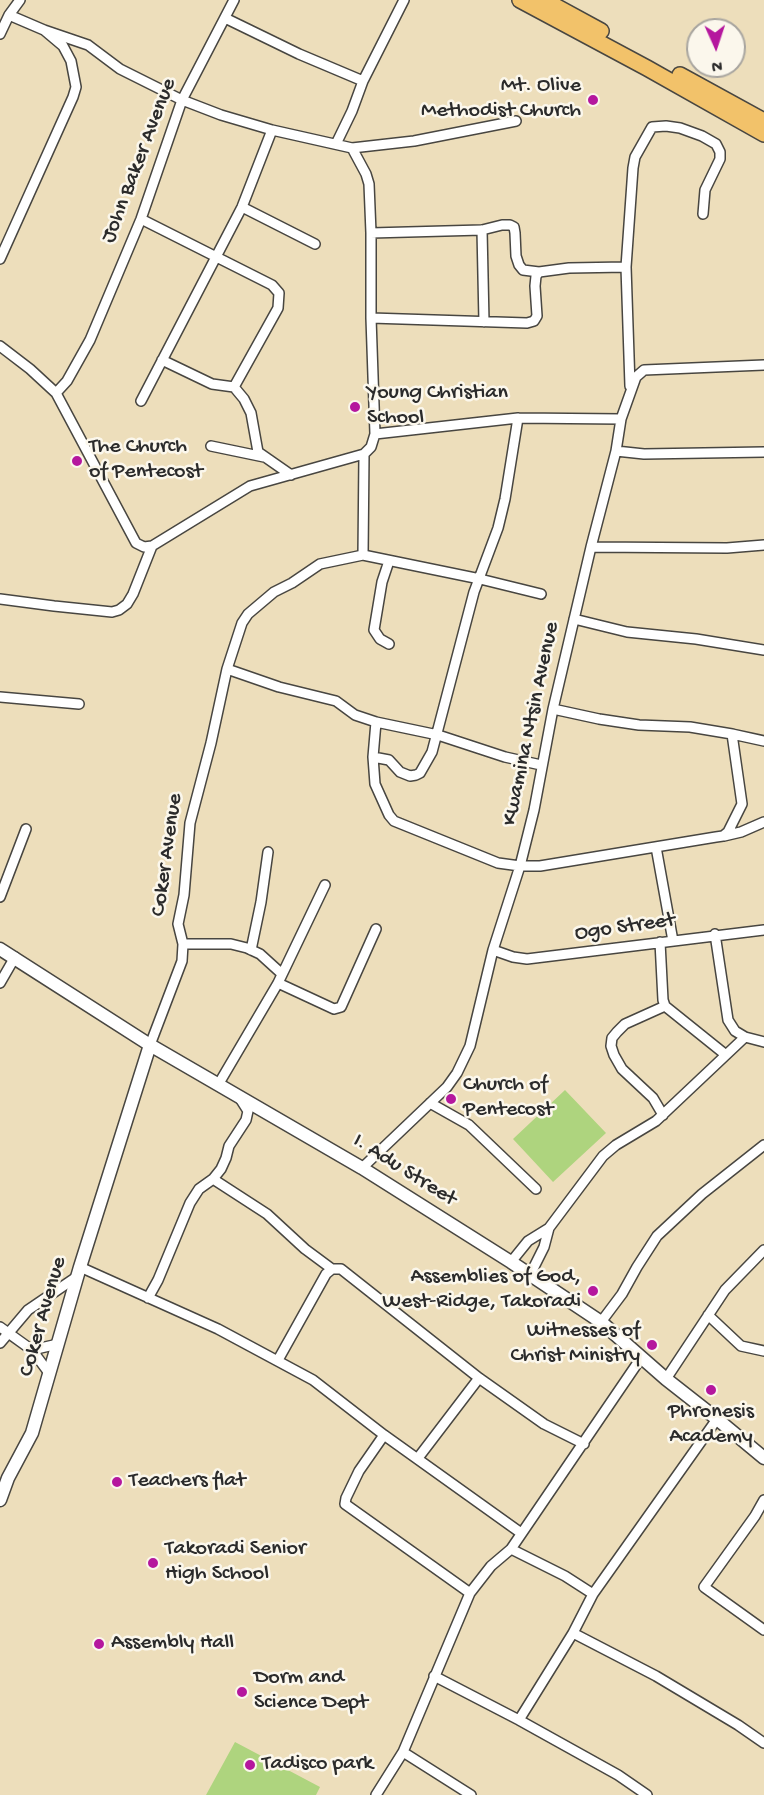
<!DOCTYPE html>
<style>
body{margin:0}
#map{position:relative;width:764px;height:1795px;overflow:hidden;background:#eddebb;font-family:"Gochi Hand",sans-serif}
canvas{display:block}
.north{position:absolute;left:686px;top:18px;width:60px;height:60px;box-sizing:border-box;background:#fbf7ec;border:2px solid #a8a59f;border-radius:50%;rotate:177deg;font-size:16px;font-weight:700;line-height:24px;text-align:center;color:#2b2b2b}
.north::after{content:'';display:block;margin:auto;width:21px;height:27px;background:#b5179e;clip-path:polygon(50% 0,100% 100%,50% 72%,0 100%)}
</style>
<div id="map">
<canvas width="764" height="1795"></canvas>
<div class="north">N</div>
</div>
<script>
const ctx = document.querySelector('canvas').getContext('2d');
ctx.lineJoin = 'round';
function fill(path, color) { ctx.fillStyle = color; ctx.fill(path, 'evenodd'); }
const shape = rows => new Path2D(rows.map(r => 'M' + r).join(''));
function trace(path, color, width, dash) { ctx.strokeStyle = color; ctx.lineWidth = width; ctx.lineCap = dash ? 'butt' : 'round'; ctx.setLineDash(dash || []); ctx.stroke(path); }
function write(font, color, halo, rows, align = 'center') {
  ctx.font = font + ' "Gochi Hand",sans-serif'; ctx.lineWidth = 5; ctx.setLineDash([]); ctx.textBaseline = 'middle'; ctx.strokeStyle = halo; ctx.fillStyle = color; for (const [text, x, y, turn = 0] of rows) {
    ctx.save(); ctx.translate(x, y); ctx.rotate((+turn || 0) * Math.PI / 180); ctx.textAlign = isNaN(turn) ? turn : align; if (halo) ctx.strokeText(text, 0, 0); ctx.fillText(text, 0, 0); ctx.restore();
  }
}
fill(shape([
 [565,1090,606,1133,553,1182,513,1139],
 [235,1742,320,1787,316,1795,206,1795]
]), '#aed47e');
const minor = shape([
 [225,18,299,54,363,81],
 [44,30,88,45,120,69,182,100,221,115,272,130,352,148,414,141,516,121],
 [0,34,9,15,20,0],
 [336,144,352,111,363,81,404,0],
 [352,148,366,174,369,184,371,233,371,318],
 [242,207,315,244],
 [141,219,272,285,279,293,278,308,234,387],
 [482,230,484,322],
 [371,233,482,230,502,225,510,225,514,227,515,233,516,256,519,265,523,270,539,272],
 [0,259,73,97,76,87,71,61,63,46,44,30,9,15],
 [0,346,30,369,56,393,136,543,144,547,152,546],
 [162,360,212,384,234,387,244,399,251,413,258,452,291,475],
 [630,386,626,267,633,168,635,157,652,127,666,126,680,128,702,136,716,144,720,152,720,159,705,190,703,214],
 [56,393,67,381,90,340,141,219,182,100,234,0],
 [141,401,242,207,272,130],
 [375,434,371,318,527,323,534,321,537,316,535,286,536,276,539,272,569,268,626,267],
 [211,446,264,457],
 [616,451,644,454,764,452],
 [591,547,727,548,764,545],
 [363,555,364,454],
 [389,561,382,582,374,630,380,639,389,644],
 [0,599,54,606,112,612,119,610,127,604,133,594,152,546,250,486,364,454,371,447,375,434,518,418,621,419],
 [574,619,627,632,696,639,764,650],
 [227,669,279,687,336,701,355,715,376,722,438,735,505,757,541,765],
 [0,697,79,704],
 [376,722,373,757,375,784,389,815,394,821,498,863,520,866,540,866,716,837,723,836,728,832,742,804,732,734,690,727,639,725,599,719,553,709],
 [732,734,764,741],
 [373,757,389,760,400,772,410,776,416,775,420,773,432,752,474,592,498,528,505,499,518,418],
 [724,836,741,832,764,822],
 [656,847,673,941],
 [0,897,26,829],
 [715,934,728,1020,735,1031,745,1037],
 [660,942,663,1000,665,1006,726,1055],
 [183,944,231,944,247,948,260,954,282,974],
 [251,950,261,902,268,852],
 [493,950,513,957,527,959,764,930],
 [0,983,15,957],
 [278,983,334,1009,341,1007,376,929],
 [150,1045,182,961,183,944,178,924,184,895,190,823,211,743,227,669,242,623,248,614,274,592,292,583,320,564,363,555,480,579,541,594],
 [218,1085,278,983,325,885],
 [430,1103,469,1125,536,1189],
 [663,1115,653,1098,622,1069,614,1055,611,1046,612,1038,617,1032,625,1024,665,1006],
 [362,1168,447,1087,457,1073,470,1046,493,950,520,866,534,810,553,709,591,547,616,451,621,419,636,377,644,370,764,365],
 [213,1179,267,1214,305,1249,332,1269],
 [511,1262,528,1241,549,1228],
 [80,1267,218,1329,313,1380,384,1435,521,1533],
 [530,1275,544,1247,549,1228,603,1156,616,1145,656,1121,745,1037,764,1042],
 [148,1298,158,1280,190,1203,199,1189,213,1179,221,1169,226,1158,229,1146,246,1120,248,1111,241,1100],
 [708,1315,741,1346,764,1351],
 [601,1322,622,1294,637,1267,657,1236,702,1194,764,1145],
 [0,1327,32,1350,49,1373],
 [0,1343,28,1310,78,1276],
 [32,1350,58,1344],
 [278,1360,326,1274,332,1269,341,1269,479,1378,544,1424,584,1444],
 [666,1379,725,1290,764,1250],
 [384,1435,359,1471,346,1498,345,1504,470,1593],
 [418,1458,479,1378],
 [764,1500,755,1516,704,1587,764,1630],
 [511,1549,565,1576,593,1594,717,1419],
 [573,1633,593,1594],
 [434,1676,519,1720,618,1775,647,1795],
 [519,1720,573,1633,656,1676,738,1725,764,1743],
 [403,1752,471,1795],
 [376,1795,403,1752,470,1593,491,1566,511,1549,641,1358]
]);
const tertiary = shape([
 [0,949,150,1045,362,1168,511,1262,601,1322,666,1379,717,1419,764,1458],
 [0,1500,8,1478,32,1433,80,1267,150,1045]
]);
const trunk = shape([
 [520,0,647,68,764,134],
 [544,0,601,31],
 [680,75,764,121]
]);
trace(minor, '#484641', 12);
trace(tertiary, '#484641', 15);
trace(trunk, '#484641', 18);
trace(minor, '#fff', 9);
trace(tertiary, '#fff', 12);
trace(trunk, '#f2c26a', 15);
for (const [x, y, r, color] of [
 [593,100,6,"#b5179e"],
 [355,407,6,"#b5179e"],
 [77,461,6,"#b5179e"],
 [451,1099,6,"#b5179e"],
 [593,1291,6,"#b5179e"],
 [652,1345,6,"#b5179e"],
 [711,1390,6,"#b5179e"],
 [117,1482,6,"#b5179e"],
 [153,1563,6,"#b5179e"],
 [99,1644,6,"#b5179e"],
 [242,1692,6,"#b5179e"],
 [250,1765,6,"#b5179e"]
]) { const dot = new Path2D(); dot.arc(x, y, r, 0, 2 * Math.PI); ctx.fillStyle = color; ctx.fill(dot); trace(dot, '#fbf7ec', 2); }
write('22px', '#2b2b2b', '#fbf7ec', [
 ["Mt. Olive",581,87,"right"],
 ["Methodist Church",581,112,"right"],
 ["Young Christian",367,394],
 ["School",367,419],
 ["The Church",89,448],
 ["of Pentecost",89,473],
 ["Church of",463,1086],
 ["Pentecost",463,1111],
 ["Assemblies of God,",581,1278,"right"],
 ["West-Ridge, Takoradi",581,1303,"right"],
 ["Witnesses of",640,1332,"right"],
 ["Christ Ministry",640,1357,"right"],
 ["Phronesis",711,1413,"center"],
 ["Academy",711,1438,"center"],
 ["Teachers flat",129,1482],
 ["Takoradi Senior",165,1550],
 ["High School",165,1575],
 ["Assembly Hall",111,1644],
 ["Dorm and",254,1679],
 ["Science Dept",254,1704],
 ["Tadisco park",262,1765]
], 'left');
write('22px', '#2b2b2b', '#fbf7ec', [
 ["John Baker Avenue",140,161,-69],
 ["Kwamina Ntsin Avenue",532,724,-78],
 ["Coker Avenue",168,855,-82],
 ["Ogo Street",625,928,-8],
 ["I. Adu Street",404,1171,32],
 ["Coker Avenue",44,1317,-74]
]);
</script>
